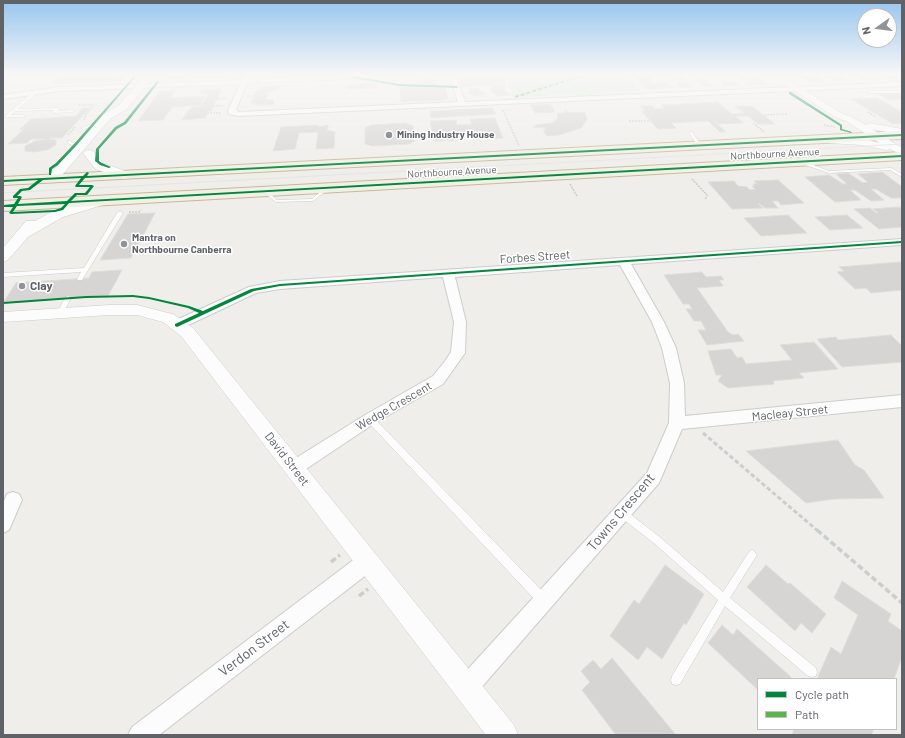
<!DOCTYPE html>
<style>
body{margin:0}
#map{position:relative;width:905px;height:738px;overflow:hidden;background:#efeeea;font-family:Barlow,sans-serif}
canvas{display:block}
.frame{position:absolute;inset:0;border:4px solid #5f6368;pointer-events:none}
.legend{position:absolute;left:757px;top:678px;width:140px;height:52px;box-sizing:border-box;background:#fff;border:1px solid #bfc1c3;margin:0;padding:5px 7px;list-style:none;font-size:12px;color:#5f6368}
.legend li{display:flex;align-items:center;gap:8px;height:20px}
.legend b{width:20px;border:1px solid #bfc1c3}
.north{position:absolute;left:857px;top:8px;width:40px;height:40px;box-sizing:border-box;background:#fff;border:1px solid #bfc1c3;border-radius:50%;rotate:256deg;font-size:11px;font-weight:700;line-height:16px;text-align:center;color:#5f6368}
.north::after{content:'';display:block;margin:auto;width:14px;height:18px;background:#919496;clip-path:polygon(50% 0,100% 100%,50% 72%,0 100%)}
</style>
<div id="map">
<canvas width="905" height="738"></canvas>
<div class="frame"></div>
<ul class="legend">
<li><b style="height:5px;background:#00873e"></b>Cycle path</li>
<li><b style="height:5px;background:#58b549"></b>Path</li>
</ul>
<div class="north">N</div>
</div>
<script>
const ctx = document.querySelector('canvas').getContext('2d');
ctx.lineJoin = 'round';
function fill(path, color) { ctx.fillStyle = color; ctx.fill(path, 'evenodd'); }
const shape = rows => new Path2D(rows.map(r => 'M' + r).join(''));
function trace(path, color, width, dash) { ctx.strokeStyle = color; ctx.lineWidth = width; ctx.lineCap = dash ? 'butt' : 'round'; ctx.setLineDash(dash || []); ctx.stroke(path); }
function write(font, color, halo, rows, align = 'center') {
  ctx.font = font + ' Barlow,sans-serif'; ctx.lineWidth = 3; ctx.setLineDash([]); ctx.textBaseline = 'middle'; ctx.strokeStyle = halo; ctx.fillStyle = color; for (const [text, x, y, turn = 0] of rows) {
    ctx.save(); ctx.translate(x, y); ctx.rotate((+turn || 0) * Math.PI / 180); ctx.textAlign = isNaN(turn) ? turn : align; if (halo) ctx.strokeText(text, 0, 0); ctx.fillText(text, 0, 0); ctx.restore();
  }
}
fill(shape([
 [502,74,624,74,641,91,593,93,594,96,592,97,576,96,572,94,519,98,513,96]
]), '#d8ebd6');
const building = shape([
 [128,74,122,81,50,84,57,77,128,74],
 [171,74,186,74,183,78,167,79,171,74],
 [193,74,230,74,227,77,194,78,192,78,195,75,192,75,193,74],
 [263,74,285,74,284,75,262,76,263,74],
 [412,74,432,74,432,79,415,79,412,74],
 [457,74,501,74,506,83,462,87,457,74],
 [796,74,811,74,824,82,810,82,796,74],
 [822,74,837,74,849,80,835,81,822,74],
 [855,74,876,75,885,79,863,80,855,74],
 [884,74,899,75,902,76,902,78,887,79,879,75,886,75,884,74],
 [650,75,654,77,649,77,655,83,668,82,674,88,658,87,660,88,646,89,633,76,650,75],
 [750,75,756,75,760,78,757,78,768,84,748,85,745,83,755,82,750,79,740,79,735,76,751,76,750,75],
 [669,76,682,76,686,79,673,80,669,76],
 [704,79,712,86,704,86,696,80,704,79],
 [417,80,426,81,427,82,427,80,436,80,437,86,425,85,426,83,416,83,417,80],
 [675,82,687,82,693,87,681,88,675,82],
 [720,82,735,82,739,85,724,86,720,82],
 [364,83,377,84,377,88,347,89,347,85,359,85,359,84,364,83],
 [491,85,505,85,506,87,504,87,505,91,510,95,496,96,495,93,492,93,490,88,492,88,491,85],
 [276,86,279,86,277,90,268,92,267,95,270,95,266,96,265,99,274,100,273,105,254,105,255,103,251,103,257,90,260,90,261,87,276,86],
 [400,86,445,88,448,98,444,100,401,102,400,86],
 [477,88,481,91,486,94,475,96,468,93,471,92,468,89,477,88],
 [210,89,222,89,211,111,209,111,205,118,182,120,191,107,201,106,208,94,200,93,202,90,210,89],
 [160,91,175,91,170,98,206,96,201,102,202,102,201,105,172,107,163,120,138,121,160,91],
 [902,92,902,99,888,100,877,93,902,92],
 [877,98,902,112,902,123,893,124,851,99,877,98],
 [718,102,732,114,744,113,735,106,752,106,775,124,758,124,748,116,736,117,744,123,719,124,713,120,726,132,720,132,708,121,671,123,676,128,658,129,641,111,645,111,641,106,652,105,655,109,664,108,661,105,718,102],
 [550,104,555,112,535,113,530,105,550,104],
 [83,108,90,108,62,138,50,138,49,139,56,140,56,145,47,150,34,152,25,151,25,146,35,141,46,139,31,139,27,143,8,144,24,129,19,130,31,119,76,116,83,108],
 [492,108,496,114,431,118,430,111,492,108],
 [565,110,569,113,585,112,587,120,581,128,559,135,547,136,543,130,546,130,545,128,533,127,536,125,552,123,557,119,558,113,565,113,565,110],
 [495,118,503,138,477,139,475,133,460,134,461,140,434,141,430,121,456,120,457,125,472,124,470,119,495,118],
 [405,123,413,126,415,141,409,144,373,146,365,144,365,128,371,125,405,123],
 [318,125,318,127,328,125,328,129,326,130,335,132,334,148,316,149,318,132,299,133,295,149,273,151,281,127,318,125],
 [882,172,902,187,902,198,891,198,876,189,871,189,884,200,871,201,855,190,850,190,861,200,835,202,805,177,829,175,843,184,847,184,836,174,848,173,863,183,868,182,858,174,882,172],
 [778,180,804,203,781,205,778,201,772,201,778,208,765,208,760,204,758,204,763,208,732,209,708,182,734,181,738,186,747,187,750,190,755,189,752,186,755,186,753,184,757,184,754,181,778,180],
 [897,207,901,208,899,207,902,207,902,227,879,229,854,209,870,208,876,213,879,213,873,209,897,207],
 [155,213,131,258,100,260,128,214,155,213],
 [788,215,807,233,761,236,744,218,788,215],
 [847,215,863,228,830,230,815,217,847,215],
 [900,262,902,263,902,290,871,293,866,288,855,289,837,272,844,271,839,267,900,262],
 [122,270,108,296,3,303,16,283,89,278,92,272,122,270],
 [702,272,706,277,721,276,724,280,719,280,723,286,697,288,728,332,733,335,738,334,744,341,707,345,698,330,706,330,701,321,694,321,686,309,692,309,689,304,683,304,664,275,702,272],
 [891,335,902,346,902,362,842,367,817,339,836,337,838,340,891,335],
 [814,342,838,369,799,373,804,378,773,381,774,384,728,388,718,381,722,375,716,375,708,351,731,349,737,358,742,357,746,364,792,360,780,345,814,342],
 [838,440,855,465,864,470,884,498,834,499,806,503,746,451,838,440],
 [665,565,704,594,686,625,684,623,662,659,647,647,638,660,610,636,634,600,639,604,665,565],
 [766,565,788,584,790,583,826,614,812,633,801,623,795,631,747,587,766,565],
 [842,581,891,614,888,621,902,631,902,657,894,679,817,679,831,647,841,654,858,615,834,598,842,581],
 [722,625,733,635,737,629,791,677,789,679,758,679,758,690,708,643,722,625],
 [612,658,676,735,616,735,582,690,590,682,581,671,593,660,601,669,612,658],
 [794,729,874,729,871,735,792,735,794,729]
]);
fill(building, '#d6d5d3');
trace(building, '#deddd9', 1);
const service = shape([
 [36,90,39,91,18,109,58,108,60,109,58,111,73,110,75,111,73,112,54,113,52,112,54,110,15,111,11,115,23,115,25,116,23,117,6,117,6,115,36,90],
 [869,91,902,91,902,93,868,93,869,91],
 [102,120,105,121,84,129,81,128,102,120],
 [690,132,692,132,701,145,700,146,698,146,689,133,690,132],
 [68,141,70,141,82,148,79,149,68,143,68,141],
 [799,161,803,161,829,171,891,168,902,174,902,177,890,170,829,173,799,163,799,161],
 [326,187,330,188,313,201,276,202,263,192,267,191,277,200,312,199,326,187],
 [120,211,123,213,82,280,78,280,77,279,81,272,3,277,3,273,84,268,117,213,120,211],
 [68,296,71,298,63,313,62,314,58,314,57,313,65,298,68,296],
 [370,416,373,417,547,596,548,600,547,604,543,605,539,604,367,421,366,419,367,417,370,416],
 [622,509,625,510,661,538,723,592,749,552,752,550,755,552,757,555,755,558,730,598,816,668,817,672,816,676,812,677,808,676,725,606,680,684,676,685,672,684,671,680,672,676,718,600,655,544,619,516,618,513,619,510,622,509]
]);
const minor = shape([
 [245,74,251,74,249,79,353,75,356,77,353,79,247,83,236,110,239,112,458,102,449,74,455,74,465,102,902,82,902,86,238,116,229,114,228,110,240,84,60,91,3,99,3,95,60,87,242,80,245,74],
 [902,239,902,245,631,264,664,322,676,348,684,383,685,416,902,395,902,407,682,429,659,483,474,696,466,699,458,696,455,688,458,680,647,473,669,423,670,383,662,348,652,322,620,265,455,277,466,322,465,353,443,384,375,423,300,473,294,475,288,473,286,468,288,463,365,415,433,376,445,361,451,352,454,322,443,277,280,289,256,293,182,328,177,329,172,328,171,325,172,322,249,287,280,281,902,239],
 [13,492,19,494,22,500,9,530,3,533,3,503,7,494,13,492],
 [367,553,374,555,376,562,374,569,159,735,128,735,132,727,360,555,367,553]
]);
const tertiary = shape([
 [769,74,778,74,841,113,852,117,866,125,870,123,902,129,902,135,872,129,902,148,902,155,890,149,886,150,863,145,829,143,828,141,829,139,833,138,863,139,880,143,846,121,835,117,769,74],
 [109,305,137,305,168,313,173,314,193,328,514,725,518,735,486,735,181,336,163,322,137,315,109,315,3,322,3,312,109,305]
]);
const secondary = shape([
 [146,74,155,74,127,109,110,119,57,181,49,181,47,178,49,175,102,115,119,105,146,74],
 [89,150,93,151,103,163,128,172,130,175,128,178,124,179,95,169,83,153,85,151,89,150],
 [101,197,106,198,108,201,106,204,63,217,28,237,8,260,3,262,3,248,26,221,35,221,53,211,101,197]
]);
const trunk = shape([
 [902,131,902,139,3,185,3,177,902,131],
 [902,152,902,160,3,211,3,201,902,152]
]);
trace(service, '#cbcccc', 1);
trace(minor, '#cbcccc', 2);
trace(tertiary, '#cbcccc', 1);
trace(secondary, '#cacacb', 1);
trace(trunk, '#c8b996', 2);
trace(shape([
 [432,74,444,74],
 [510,74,521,93],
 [623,74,636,87],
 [584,90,595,74],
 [247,96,254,96],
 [217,99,227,98],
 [78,105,94,105,86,114,84,120],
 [213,106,223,106],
 [503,110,519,146],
 [868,112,876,117],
 [207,113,221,113],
 [764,115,787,114],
 [629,121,650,121],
 [753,123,764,132],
 [824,125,835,127],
 [68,135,75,127],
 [692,179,707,195,705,200],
 [570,184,577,196],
 [129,212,139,212,141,210]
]), '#cacfcc', 1.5, [2, 1]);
trace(shape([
 [703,433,818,531]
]), '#cacfcc', 3, [4.5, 2.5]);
trace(shape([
 [817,530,902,603],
 [331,562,340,555],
 [359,596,368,589]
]), '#cacfcc', 3.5, [6, 3]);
fill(service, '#fdfcfc');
fill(minor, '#fdfcfc');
fill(tertiary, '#fdfcfc');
fill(secondary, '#fdfcfc');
fill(trunk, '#f2f0e6');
trace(shape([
 [3,193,902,144]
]), '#e4e4e4', 1);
trace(shape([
 [515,97,587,74]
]), '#58b549', 2, [4, 2]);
fill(shape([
 [136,74,138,74,76,146,58,165,52,169,51,175,49,175,49,168,56,163,74,144,136,74],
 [353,76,400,84,457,86,458,87,457,88,400,86,352,78,353,76],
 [157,81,159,82,126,124,117,129,99,149,99,161,102,163,111,167,109,168,100,165,95,161,96,149,115,127,124,122,157,81],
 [789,92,791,92,842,125,842,129,852,132,851,133,840,130,840,126,789,94,789,92],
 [902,134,902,136,85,178,79,185,92,185,94,186,87,195,77,195,71,201,902,155,902,157,69,203,63,210,55,212,11,214,9,213,13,207,3,207,3,205,14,204,18,198,13,198,13,196,20,189,28,188,38,180,3,182,3,180,83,176,87,172,89,173,87,176,902,134],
 [81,178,75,186,76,187,90,187,85,193,75,193,67,201,18,204,22,197,20,196,17,196,22,191,30,190,43,180,81,178],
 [65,204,61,208,55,210,13,212,17,206,65,204],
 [902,241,902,243,280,286,254,291,177,327,175,326,175,324,199,313,188,308,149,299,133,297,86,298,3,304,3,302,86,296,133,295,149,297,189,306,203,311,251,289,280,284,902,241]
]), '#00873e');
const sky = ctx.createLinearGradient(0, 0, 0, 177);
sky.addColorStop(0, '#97c6ef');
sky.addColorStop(0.42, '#f8f7f6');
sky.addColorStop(1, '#f8f7f600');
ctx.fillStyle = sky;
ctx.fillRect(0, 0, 905, 177);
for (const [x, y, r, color] of [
 [389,135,4,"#919496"],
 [124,244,4,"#919496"],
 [22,286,4,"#919496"]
]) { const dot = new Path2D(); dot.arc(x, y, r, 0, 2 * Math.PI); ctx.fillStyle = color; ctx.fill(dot); trace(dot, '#fff', 1.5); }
write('bold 10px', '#5f6368', '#fff', [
 ["Mining Industry House",397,135],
 ["Mantra on",132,238],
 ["Northbourne Canberra",132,250]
], 'left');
write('10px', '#5f6368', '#fff', [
 ["Northbourne Avenue",775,154,-3],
 ["Northbourne Avenue",452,172,-3]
]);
write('12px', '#5f6368', '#fff', [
 ["Forbes Street",535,257,-4],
 ["Wedge Crescent",394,406,-30],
 ["Macleay Street",790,413,-6],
 ["David Street",287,459,52]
]);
write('bold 12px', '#5f6368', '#fff', [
 ["Clay",30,286]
], 'left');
write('14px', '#5f6368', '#fff', [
 ["Towns Crescent",621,512,-50],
 ["Verdon Street",254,648,-37]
]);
</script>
